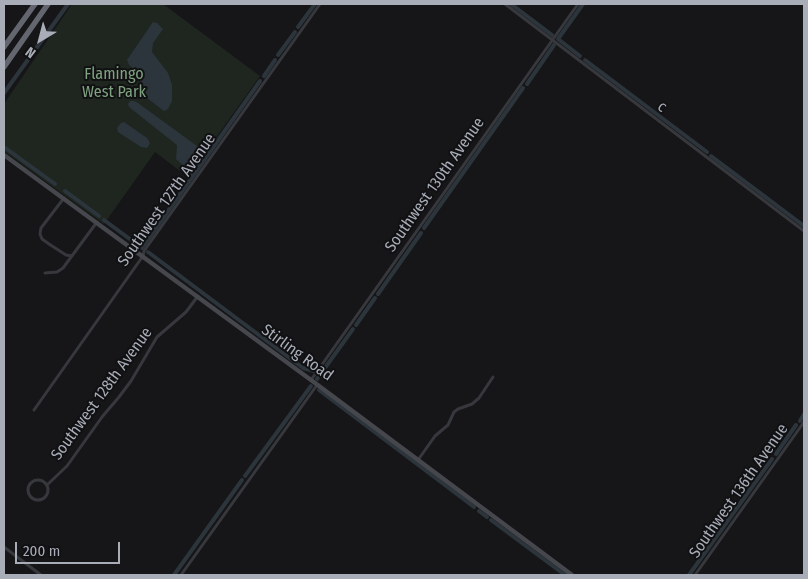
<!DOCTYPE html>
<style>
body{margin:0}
#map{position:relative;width:808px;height:579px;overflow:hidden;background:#161618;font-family:"Fira Sans Condensed",sans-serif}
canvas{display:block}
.frame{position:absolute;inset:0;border:5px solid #a8adb8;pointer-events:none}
.north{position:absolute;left:15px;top:15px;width:50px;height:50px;-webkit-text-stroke:4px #111113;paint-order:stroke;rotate:217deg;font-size:14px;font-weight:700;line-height:20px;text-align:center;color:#a8adb8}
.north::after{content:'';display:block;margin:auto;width:18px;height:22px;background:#a8adb8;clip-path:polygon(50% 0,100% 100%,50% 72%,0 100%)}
.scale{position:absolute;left:15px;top:542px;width:105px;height:22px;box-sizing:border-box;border:2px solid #a8adb8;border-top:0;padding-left:6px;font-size:15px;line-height:18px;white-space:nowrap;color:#a8adb8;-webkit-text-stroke:4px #111113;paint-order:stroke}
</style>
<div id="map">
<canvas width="808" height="579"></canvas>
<div class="frame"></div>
<div class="north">N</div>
<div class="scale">200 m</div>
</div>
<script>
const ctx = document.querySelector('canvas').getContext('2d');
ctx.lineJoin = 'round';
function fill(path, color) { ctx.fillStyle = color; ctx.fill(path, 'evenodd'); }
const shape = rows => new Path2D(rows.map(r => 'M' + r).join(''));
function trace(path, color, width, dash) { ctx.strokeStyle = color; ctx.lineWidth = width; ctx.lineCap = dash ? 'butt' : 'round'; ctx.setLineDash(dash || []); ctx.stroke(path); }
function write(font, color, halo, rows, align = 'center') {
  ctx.font = font + ' "Fira Sans Condensed",sans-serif'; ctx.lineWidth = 4; ctx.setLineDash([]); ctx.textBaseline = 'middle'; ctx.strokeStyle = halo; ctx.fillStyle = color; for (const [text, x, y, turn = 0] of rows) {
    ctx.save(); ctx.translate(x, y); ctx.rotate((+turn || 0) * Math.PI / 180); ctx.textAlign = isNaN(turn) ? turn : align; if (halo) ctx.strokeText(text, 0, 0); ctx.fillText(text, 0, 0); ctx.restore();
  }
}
fill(shape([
 [72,4,163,4,260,76,188,177,155,152,104,224,4,151,4,104]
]), '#1e261f');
fill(shape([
 [153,22,157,23,163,29,153,43,152,52,168,73,172,85,172,101,168,109,164,111,143,95,141,75,129,65,127,60],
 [130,101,134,101,138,103,208,154,191,177,190,172,176,159,177,145,129,107,128,104],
 [124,122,147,138,150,143,147,148,141,147,118,132,117,128,121,123]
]), '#2c353c');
trace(shape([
 [511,4,552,35],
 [298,27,315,4],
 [278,55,295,32],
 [580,56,558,39,583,4],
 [585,60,707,152],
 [264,76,275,60],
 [527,84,554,45],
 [4,93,68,4],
 [4,147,55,184],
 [711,156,804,226],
 [65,191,99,216],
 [104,220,142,248,260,81],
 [424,228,523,88],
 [148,252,303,368,314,371],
 [378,294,421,233],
 [356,325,375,298],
 [317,379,353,329],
 [319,390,474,507],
 [800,421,804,414],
 [776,454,796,425],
 [245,476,311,386],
 [479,511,487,517],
 [491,520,565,575],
 [174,575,242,480],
 [689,575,772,459]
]), '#2c353c', 4);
trace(shape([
 [505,4,804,231],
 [64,198,41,228,40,234,42,239,49,244,66,255,72,256],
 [45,273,57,272,63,268,97,222],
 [311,380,578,4],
 [34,410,143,256,144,251,320,4],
 [418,460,435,436,448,425,454,412,458,409,472,404,479,398,493,377],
 '28 490a10 10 0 1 1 20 0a10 10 0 1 1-20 0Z',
 [47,485,67,466,102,417,119,397,131,381,157,337,186,312,198,296],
 [4,547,41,575],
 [181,575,317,385],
 [695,575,804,422]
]), '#37383d', 3);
trace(shape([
 [4,155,311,380,572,575]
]), '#45474d', 4.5);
trace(shape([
 [4,47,35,4],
 [4,67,48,4]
]), '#63666e', 5.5);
write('16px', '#7fa381', '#111113', [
 ["Flamingo",114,75],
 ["West Park",114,93]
]);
write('16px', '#a8adb8', '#111113', [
 ["c",662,107,37],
 ["Southwest 130th Avenue",435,185,-55],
 ["Southwest 127th Avenue",167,200,-55],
 ["Stirling Road",297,353,36],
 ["Southwest 128th Avenue",102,394,-54],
 ["Southwest 136th Avenue",739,491,-55]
]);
</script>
